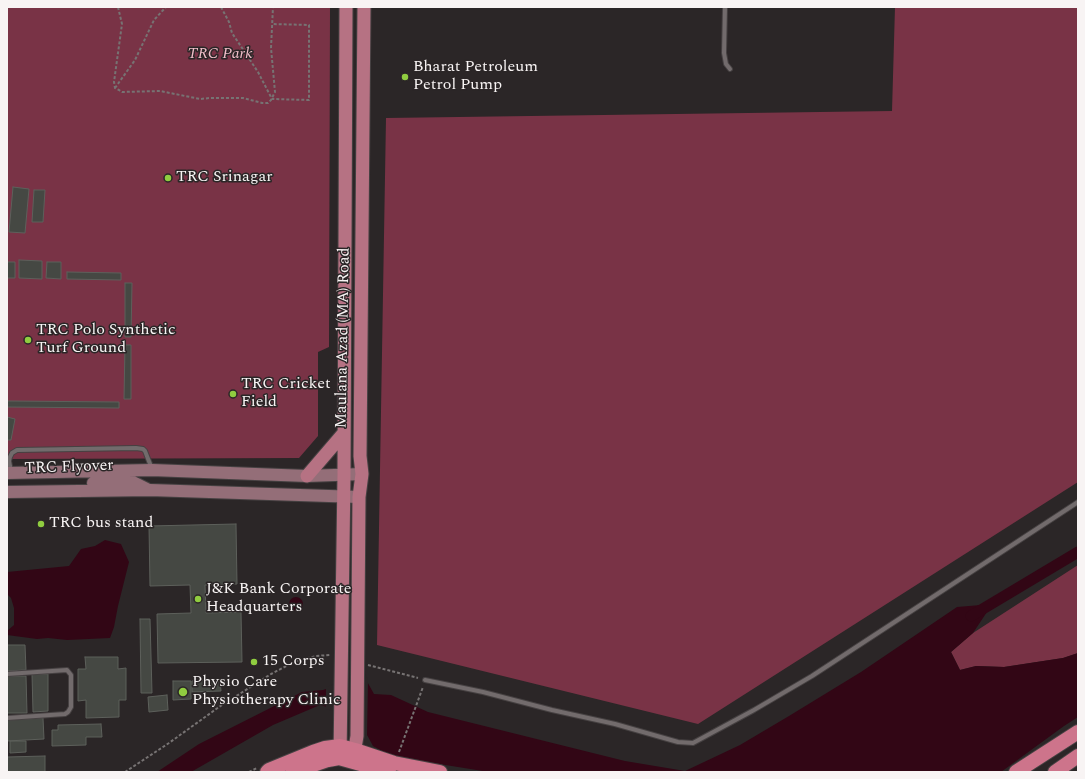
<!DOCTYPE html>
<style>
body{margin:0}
#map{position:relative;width:1085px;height:779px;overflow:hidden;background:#2b2627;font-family:Spectral,serif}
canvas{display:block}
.frame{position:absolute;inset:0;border:8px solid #f8f4f4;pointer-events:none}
</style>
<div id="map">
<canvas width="1085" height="779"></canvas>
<div class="frame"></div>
</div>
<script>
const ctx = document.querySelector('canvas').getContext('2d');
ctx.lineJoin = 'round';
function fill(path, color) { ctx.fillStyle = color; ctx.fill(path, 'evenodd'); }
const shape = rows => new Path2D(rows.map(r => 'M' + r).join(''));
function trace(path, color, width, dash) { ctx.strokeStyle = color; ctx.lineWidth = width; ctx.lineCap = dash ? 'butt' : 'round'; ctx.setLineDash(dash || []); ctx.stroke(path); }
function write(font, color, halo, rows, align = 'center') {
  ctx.font = font + ' Spectral,serif'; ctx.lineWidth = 3; ctx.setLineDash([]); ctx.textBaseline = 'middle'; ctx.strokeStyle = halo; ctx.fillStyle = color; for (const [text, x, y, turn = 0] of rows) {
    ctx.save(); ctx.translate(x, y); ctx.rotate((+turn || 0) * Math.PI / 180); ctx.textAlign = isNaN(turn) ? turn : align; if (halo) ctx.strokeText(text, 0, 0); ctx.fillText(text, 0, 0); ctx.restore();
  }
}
fill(shape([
 [7,7,330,7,329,347,318,352,318,436,299,458,7,459],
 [895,7,1078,7,1078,482,698,724,377,645,386,118,892,111],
 [1078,565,1078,653,1063,658,1004,667,976,666,960,670,951,652,973,633]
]), '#793346');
fill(shape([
 [105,540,121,544,129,562,118,606,114,627,110,638,67,640,48,638,37,639,7,635,7,631,14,625,14,608,11,598,7,594,7,572,69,566,81,549,95,546],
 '289 604a7 7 0 1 1 14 0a7 7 0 1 1-14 0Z',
 [981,605,987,612,973,633,951,652,960,670,976,666,1004,667,1063,658,1078,653,1078,717,1064,726,1001,772,489,772,402,758,384,752,373,746,366,733,364,717,320,705,273,725,191,772,157,772,199,744,302,692,323,690,364,676,374,694,391,695,428,712,625,761,685,771,740,745,789,716,861,672,957,607]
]), '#320615');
fill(shape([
 [363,674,365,674,368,679,367,736,364,734,362,719,326,709,326,687]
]), '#2b2627');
trace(shape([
 [971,616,1078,552]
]), '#320615', 11);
const building = shape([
 [13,187,29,189,25,233,9,232,13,187],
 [34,190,45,190,43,222,32,222,34,190],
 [19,260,42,261,42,279,19,278,19,260],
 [7,262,15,262,15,278,7,278,7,262],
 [47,262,61,262,61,279,46,278,47,262],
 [67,272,121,273,121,280,67,279,67,272],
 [125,283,132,283,131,337,125,337,125,283],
 [125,345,131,345,131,399,124,399,125,345],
 [7,401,119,402,119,408,7,407,7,401],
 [7,417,15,419,11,440,7,440,7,417],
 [236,524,237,584,205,585,206,613,241,612,242,662,158,663,157,614,191,613,190,585,150,586,149,526,236,524],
 [140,619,150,619,152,693,141,693,140,619],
 [7,645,25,645,26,670,7,671,7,645],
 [85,657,118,657,118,669,126,668,126,700,119,700,119,717,86,718,86,700,78,701,78,669,86,669,85,657],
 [32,674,48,674,48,711,33,712,32,674],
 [7,676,26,676,27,713,7,713,7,676],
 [220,680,221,691,192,692,192,681,220,680],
 [173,681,191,681,191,699,173,700,173,681],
 [167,695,168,710,149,712,148,697,167,695],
 [43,718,44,739,7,741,7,720,43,718],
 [101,724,102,737,86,737,86,745,52,746,52,730,58,730,58,725,101,724],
 [10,741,26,741,26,752,10,753,10,741],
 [45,756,45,772,7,772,7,757,45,756]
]);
fill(building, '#454843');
trace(building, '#5d605b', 1);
const service = shape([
 [725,7,724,53,726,64,730,69],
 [11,471,9,461,10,457,12,453,17,450,136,448,143,449,145,451,152,469],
 [7,674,67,670,71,675,71,707,68,712,65,714,7,718],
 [425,680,483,692,552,710,615,724,678,742,693,743,754,710,812,676,1078,502]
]);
const secondary = shape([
 [7,473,152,470,307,476,362,474],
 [93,483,133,482,147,489],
 [7,492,150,490,359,497]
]);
const primary = shape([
 [307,476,343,434],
 [340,757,344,475,346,7],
 [353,760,357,736,359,497,362,474,360,456,364,7]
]);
const trunk = shape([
 [267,772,269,770,313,752,325,748,340,746,355,750,394,763,440,772],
 [293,772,328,760,339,758,389,772],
 [1016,772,1078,732],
 [1055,772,1078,756]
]);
trace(service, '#464142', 6);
trace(secondary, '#464142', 14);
trace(primary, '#464142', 15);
trace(trunk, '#464142', 16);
trace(shape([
 [118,7,122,24,114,82,115,88,119,90,122,92,160,91,200,99,210,98,243,98,262,103,268,103,271,100,275,92,271,48,273,7],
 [221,7,229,22,232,33,258,72,272,99,309,100,309,25,272,24],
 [115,88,135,60,154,20,166,7],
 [368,665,418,678],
 [399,752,423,687],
 [125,772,169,743,219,707,271,674,296,661,316,656,330,655],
 [249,772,257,768]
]), '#777373', 2, [3, 2]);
trace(service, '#726b6c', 4);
trace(secondary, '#946e78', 12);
trace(primary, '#b67283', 13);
trace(trunk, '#cd748b', 14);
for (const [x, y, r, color] of [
 [405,77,4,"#90cd40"],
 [168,178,4,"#90cd40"],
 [28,340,4,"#90cd40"],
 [233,394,4,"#90cd40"],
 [41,524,4,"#90cd40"],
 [198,599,4,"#90cd40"],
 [254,662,4,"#90cd40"],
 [183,692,5,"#90cd40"]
]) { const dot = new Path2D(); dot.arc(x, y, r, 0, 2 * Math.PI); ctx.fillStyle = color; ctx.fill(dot); trace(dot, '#2b2627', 1.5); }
write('italic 16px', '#f1bec9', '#2b2627', [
 ["TRC Park",220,55]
]);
write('16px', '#f8f4f4', '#2b2627', [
 ["Bharat Petroleum",413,68],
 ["Petrol Pump",413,86],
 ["TRC Srinagar",176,178],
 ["TRC Polo Synthetic",36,331],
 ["Turf Ground",36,349],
 ["TRC Cricket",241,385],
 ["Field",241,403],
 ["TRC bus stand",49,524],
 ["J&K Bank Corporate",206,590],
 ["Headquarters",206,608],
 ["15 Corps",262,662],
 ["Physio Care",192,683],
 ["Physiotherapy Clinic",192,701]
], 'left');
write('16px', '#f8f4f4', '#2b2627', [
 ["Maulana Azad (MA) Road",344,338,-89],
 ["TRC Flyover",69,468,-2]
]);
</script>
